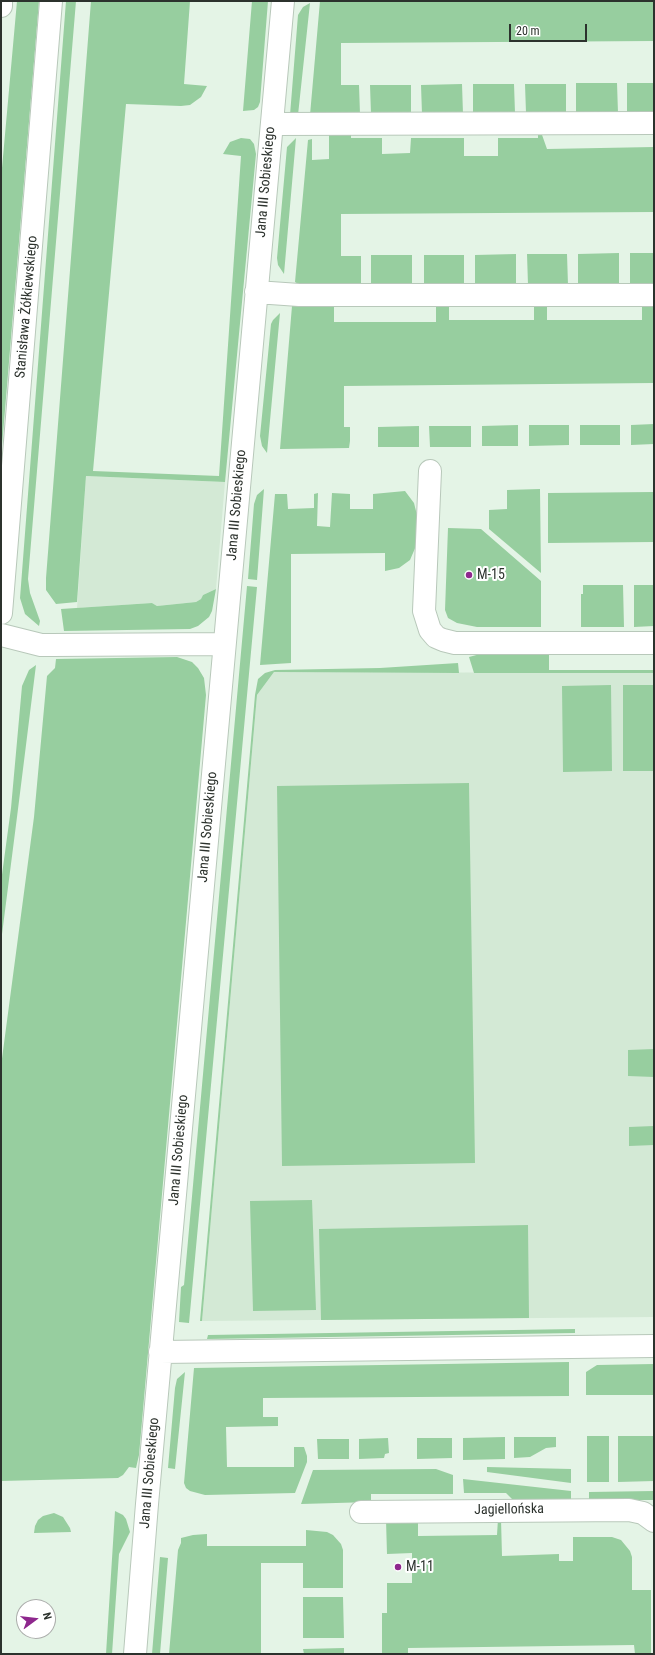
<!DOCTYPE html>
<meta charset="utf-8">
<style>
body{margin:0}
#map{position:relative;width:655px;height:1655px;overflow:hidden;background:#e4f4e6;font-family:"Roboto Condensed",sans-serif}
canvas{display:block}
.frame{position:absolute;inset:0;border:2px solid #2c322d;pointer-events:none}
.north{position:absolute;left:16px;top:1599px;width:40px;height:40px;box-sizing:border-box;background:#fff;border:1px solid #abadab;border-radius:50%;rotate:75deg;font-size:11px;font-weight:700;line-height:16px;text-align:center;color:#2c322d}
.north::after{content:'';display:block;margin:auto;width:14px;height:18px;background:#8e278d;clip-path:polygon(50% 0,100% 100%,50% 72%,0 100%)}
.scale{position:absolute;left:509px;top:24px;width:78px;height:18px;box-sizing:border-box;border:2px solid #2c322d;border-top:0;padding-left:5px;font-size:12px;line-height:14px;white-space:nowrap;color:#2c322d;-webkit-text-stroke:3px #fff;paint-order:stroke}
</style>
<div id="map">
<canvas width="655" height="1655"></canvas>
<div class="frame"></div>
<div class="north">N</div>
<div class="scale">20 m</div>
</div>
<script>
const ctx = document.querySelector('canvas').getContext('2d');
ctx.lineJoin = 'round';
function fill(path, color) { ctx.fillStyle = color; ctx.fill(path, 'evenodd'); }
const shape = rows => new Path2D(rows.map(r => 'M' + r).join(''));
function trace(path, color, width, dash) { ctx.strokeStyle = color; ctx.lineWidth = width; ctx.lineCap = dash ? 'butt' : 'round'; ctx.setLineDash(dash || []); ctx.stroke(path); }
function write(font, color, halo, rows, align = 'center') {
  ctx.font = font + ' "Roboto Condensed",sans-serif'; ctx.lineWidth = 4; ctx.setLineDash([]); ctx.textBaseline = 'middle'; ctx.strokeStyle = halo; ctx.fillStyle = color; for (const [text, x, y, turn = 0] of rows) {
    ctx.save(); ctx.translate(x, y); ctx.rotate((+turn || 0) * Math.PI / 180); ctx.textAlign = isNaN(turn) ? turn : align; if (halo) ctx.strokeText(text, 0, 0); ctx.fillText(text, 0, 0); ctx.restore();
  }
}
fill(shape([
 [86,476,225,482,216,589,203,595,201,599,196,602,157,606,152,603,77,608],
 [274,672,654,673,654,1317,202,1321,257,695]
]), '#d3e9d5');
fill(shape([
 [17,1,39,1,1,458,1,179],
 [66,1,76,1,28,579,30,593,40,621,39,626,25,614,20,598],
 [91,1,190,1,184,84,207,86,201,97,190,105,181,106,126,104,93,471,219,476,241,156,223,154,230,142,241,138,250,139,254,144,256,154,225,482,86,476,77,602,56,604,46,590,46,578],
 [252,1,268,1,260,102,258,107,254,110,243,111],
 [320,1,654,1,654,41,341,43,341,85,359,85,360,114,310,115],
 [310,3,298,115,290,115,298,15,303,7],
 [576,83,617,83,618,113,576,113],
 [627,83,654,83,654,112,627,113],
 [462,84,463,114,422,114,421,85],
 [473,84,514,84,515,113,473,114],
 [525,84,566,84,566,113,526,113],
 [370,85,411,85,411,114,371,114],
 [538,132,541,132,547,149,654,147,654,212,341,214,341,256,361,256,361,285,298,284,295,282,308,140,312,139,312,160,329,159,329,134,351,134,351,138,382,138,382,154,410,153,411,138,464,138,464,156,498,156,498,138,538,138],
 [296,138,284,274,278,265,277,258,287,147],
 [619,253,619,285,578,285,578,254],
 [630,253,654,253,654,285,630,285],
 [516,254,516,285,475,285,475,255],
 [527,254,567,254,568,285,528,285],
 [371,255,412,255,412,285,371,285],
 [424,255,464,255,464,285,424,285],
 [436,304,449,304,449,320,534,320,534,304,547,304,547,320,642,320,642,304,653,304,654,383,344,386,344,427,350,427,350,441,349,448,280,449,292,306,334,305,334,322,436,322],
 [280,313,267,453,262,446,260,436,271,324,273,320],
 [654,424,654,444,631,445,631,425],
 [518,425,518,446,482,446,482,426],
 [529,425,569,425,569,445,529,446],
 [580,425,620,425,620,445,580,445],
 [419,426,419,447,378,447,378,427],
 [429,426,471,426,471,447,430,447],
 [264,489,257,580,248,579,254,504,257,495],
 [540,489,540,490,541,573,489,529,489,510,507,509,507,490],
 [405,491,414,503,417,515,416,546,410,560,399,568,385,571,385,553,291,554,291,663,260,665,275,494,287,494,288,509,314,508,314,494,318,493,317,526,330,527,332,493,350,494,350,509,373,509,373,494],
 [654,492,654,542,548,543,548,493],
 [448,528,481,529,541,581,541,627,477,627,457,623,448,618,445,610],
 [583,585,623,585,624,627,581,627,581,594,583,594],
 [634,585,654,585,654,626,634,627],
 [247,586,257,587,189,1323,179,1322,181,1287,184,1285],
 [216,589,212,611,209,617,198,626,190,629,64,631,61,609,152,603,157,606,196,602,201,599,203,595],
 [484,653,549,653,549,670,654,670,654,673,474,673,469,657],
 [177,657,192,662,198,668,204,678,206,695,139,1455,136,1468,129,1467,123,1475,118,1478,1,1481,1,1066,34,817,47,676,55,668,56,659],
 [458,663,459,673,274,672,257,695,202,1321,200,1321,255,695,258,679,265,673,275,670,380,668],
 [36,665,17,817,1,942,1,882,11,808,22,686,29,670],
 [611,685,612,771,563,772,562,686],
 [623,685,654,685,654,771,623,771],
 [469,783,475,1163,282,1166,277,786],
 [654,1049,654,1077,628,1076,628,1050],
 [654,1126,654,1145,629,1146,629,1127],
 [312,1200,316,1310,253,1311,250,1201],
 [528,1225,529,1318,321,1320,319,1229],
 [575,1329,575,1333,207,1339,208,1335],
 [569,1362,569,1396,263,1398,263,1417,278,1417,278,1426,226,1427,227,1467,294,1467,294,1447,304,1447,307,1456,307,1462,295,1493,205,1495,190,1491,186,1488,184,1483,194,1368],
 [654,1364,654,1395,586,1395,586,1372,597,1365],
 [185,1372,175,1469,168,1468,175,1388,177,1379],
 [587,1436,609,1436,609,1482,587,1482],
 [618,1436,654,1436,654,1481,618,1482],
 [505,1437,505,1459,463,1460,463,1438],
 [514,1437,556,1437,556,1447,546,1448,530,1457,514,1458],
 [388,1438,389,1453,385,1454,384,1458,359,1459,359,1439],
 [417,1438,452,1438,452,1458,417,1459],
 [317,1439,349,1439,349,1459,318,1459],
 [487,1467,571,1469,571,1483,487,1472],
 [436,1469,453,1475,453,1494,371,1494,371,1502,301,1504,313,1470],
 [463,1479,571,1491,571,1500,514,1501,506,1493,464,1493],
 [654,1491,654,1500,589,1500,589,1492],
 [115,1511,123,1515,126,1519,130,1532,119,1554,112,1654,106,1654],
 [54,1513,63,1517,70,1528,71,1532,34,1533,35,1526,38,1520,43,1516],
 [498,1519,501,1519,502,1556,559,1554,559,1561,573,1561,573,1537,612,1537,621,1540,630,1551,632,1557,632,1590,651,1590,651,1654,635,1654,634,1645,408,1648,408,1654,382,1654,382,1613,387,1613,387,1583,412,1583,412,1553,387,1554,386,1520,418,1520,418,1536,497,1535],
 [306,1530,327,1532,333,1535,341,1544,343,1550,343,1588,303,1588,303,1563,261,1563,261,1654,169,1654,178,1550,181,1543,181,1538,193,1535,207,1534,207,1546,306,1546],
 [160,1557,168,1558,160,1654,152,1654],
 [303,1597,343,1597,344,1638,303,1638],
 [344,1648,344,1654,304,1654,303,1649]
]), '#97ce9f');
const minor = shape([
 [272,124,654,123],
 [256,292,299,295,654,295],
 [430,471,424,611,430,630,436,637,443,640,455,643,654,643],
 [1,635,41,645,51,645,224,644],
 [160,1352,654,1346],
 [361,1512,629,1510,643,1513,654,1521],
 [135,1654,147,1504,283,1]
]);
const primary = shape([
 [1,6,1,1],
 [1,613,51,1]
]);
trace(minor, '#b8c8ba', 24);
trace(primary, '#b8c8ba', 24);
trace(minor, '#fff', 22);
trace(primary, '#fff', 22);
for (const [x, y, r, color] of [
 [469,575,4,"#8e278d"],
 [398,1567,4,"#8e278d"]
]) { const dot = new Path2D(); dot.arc(x, y, r, 0, 2 * Math.PI); ctx.fillStyle = color; ctx.fill(dot); trace(dot, '#fff', 1.5); }
write('14px', '#2c322d', '#fff', [
 ["Jana III Sobieskiego",266,182,-85],
 ["Stanisława Żółkiewskiego",27,307,-85],
 ["Jana III Sobieskiego",237,505,-85],
 ["Jana III Sobieskiego",208,827,-85],
 ["Jana III Sobieskiego",179,1150,-85],
 ["Jana III Sobieskiego",150,1473,-85],
 ["Jagiellońska",509,1510,-1]
]);
write('14px', '#2c322d', '#fff', [
 ["M-15",477,575],
 ["M-11",406,1567]
], 'left');
</script>
